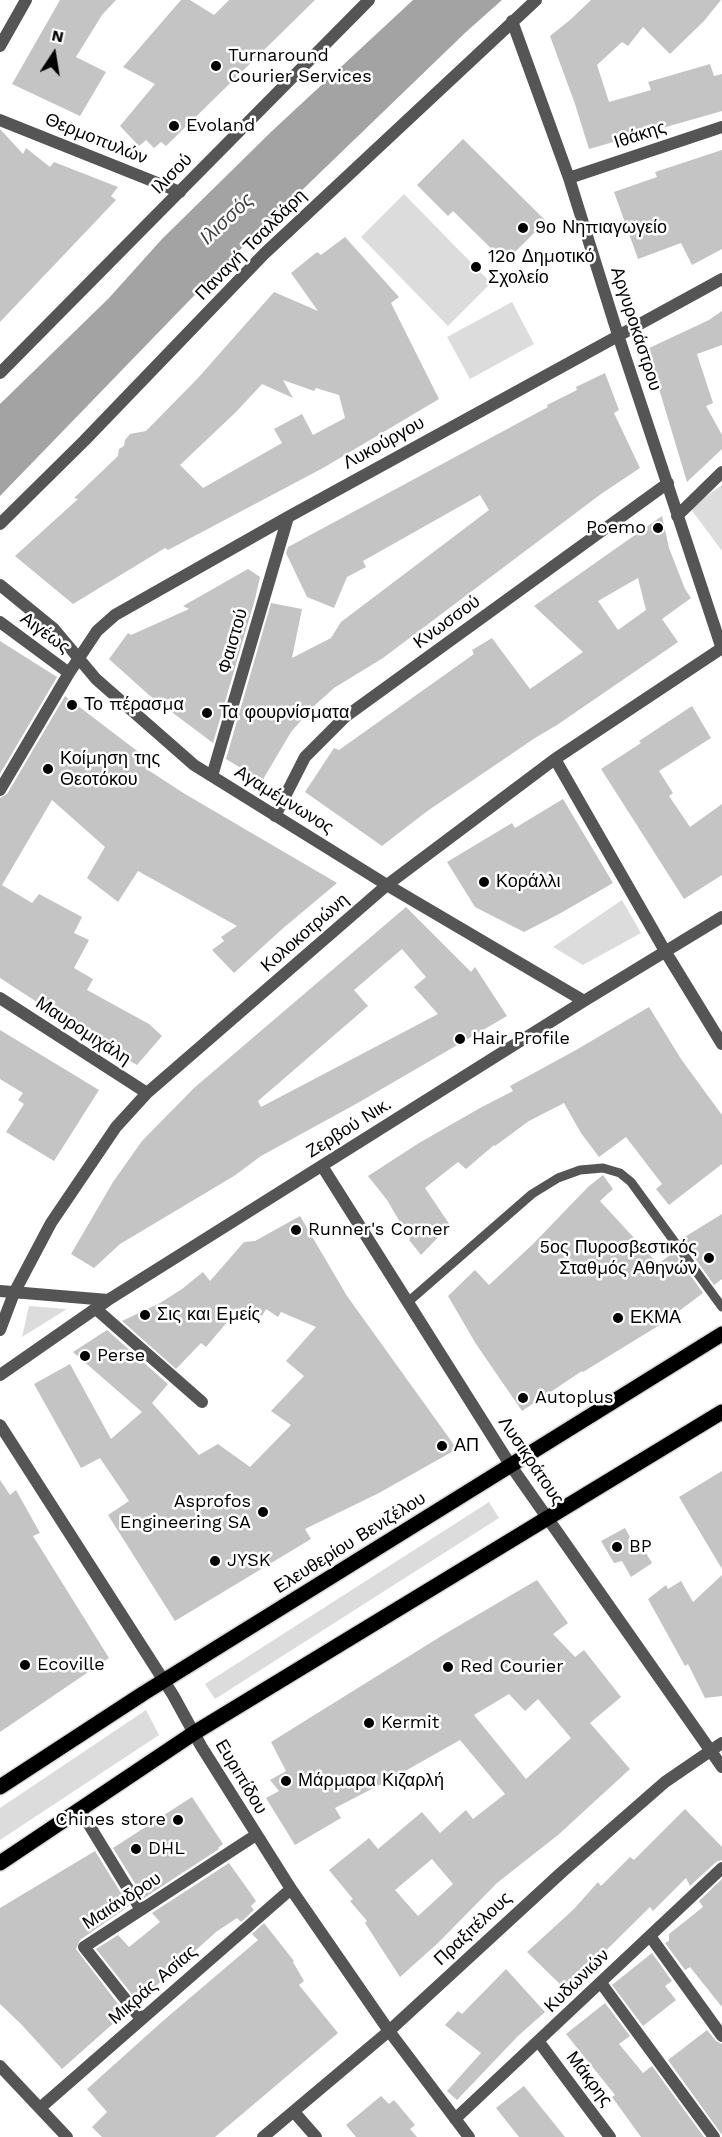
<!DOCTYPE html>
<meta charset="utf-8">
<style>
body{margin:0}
#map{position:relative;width:722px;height:2137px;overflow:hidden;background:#fff;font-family:"Work Sans",sans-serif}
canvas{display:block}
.north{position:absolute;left:24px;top:24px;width:60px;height:60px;-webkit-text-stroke:4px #fff;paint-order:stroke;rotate:12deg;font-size:16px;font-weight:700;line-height:24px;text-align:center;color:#000}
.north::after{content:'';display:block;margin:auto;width:21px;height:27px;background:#000;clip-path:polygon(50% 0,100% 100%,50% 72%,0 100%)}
</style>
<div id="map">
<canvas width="722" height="2137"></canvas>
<div class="north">N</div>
</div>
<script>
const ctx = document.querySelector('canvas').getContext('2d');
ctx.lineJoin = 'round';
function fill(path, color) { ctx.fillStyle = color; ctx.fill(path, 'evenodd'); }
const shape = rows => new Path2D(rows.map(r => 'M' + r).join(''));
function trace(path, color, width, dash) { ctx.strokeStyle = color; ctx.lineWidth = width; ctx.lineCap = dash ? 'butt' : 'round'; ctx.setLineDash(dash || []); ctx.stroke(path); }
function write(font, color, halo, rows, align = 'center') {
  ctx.font = font + ' "Work Sans",sans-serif'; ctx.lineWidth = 5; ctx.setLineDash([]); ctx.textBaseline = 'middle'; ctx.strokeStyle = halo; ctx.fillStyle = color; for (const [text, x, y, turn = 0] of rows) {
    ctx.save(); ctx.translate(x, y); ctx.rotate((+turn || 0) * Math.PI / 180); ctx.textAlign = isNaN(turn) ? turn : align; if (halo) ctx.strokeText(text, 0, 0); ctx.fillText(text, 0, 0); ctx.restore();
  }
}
fill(shape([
 [404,194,491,283,448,326,361,237],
 [512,302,534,344,470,379,447,337],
 [722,485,722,551,690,508],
 [622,900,641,933,583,965,553,947],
 [29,1306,67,1309,22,1337],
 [489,1502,499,1518,215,1699,205,1684],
 [146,1710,159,1735,0,1840,0,1808]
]), '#dcdcdc');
fill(shape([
 [413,0,502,0,466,32,215,274,0,496,0,404,109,298,162,239,272,131]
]), '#a3a3a3');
fill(shape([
 [60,0,116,0,102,15,76,57,106,72,80,116,12,84],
 [181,0,190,0,214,15,229,0,315,0,166,146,161,142,154,148,146,140,139,146,120,126,155,84,123,67],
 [591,0,721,0,704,21,670,54,643,27,628,46,622,42,597,65,609,102,651,90,648,82,710,64,714,76,722,74,722,111,589,149,575,104,550,36,570,20],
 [0,129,23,154,26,148,50,167,54,162,118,187,111,196,116,200,0,322],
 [463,139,546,221,505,262,453,211,448,216,417,185],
 [722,150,722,249,692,265,681,243,638,259,614,192,657,177,655,172],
 [345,237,399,297,391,303,439,399,323,468,168,550,165,548,73,604,15,556,78,499,74,498,118,456,119,449,124,446,125,440,130,434,146,431,198,378,274,292,318,311,291,273,317,252,321,255],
 [283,380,314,391,316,388,339,395,345,418,313,435,302,414,274,429,282,443,203,488,180,465,236,412,262,384,293,398],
 [722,311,722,345,697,354,713,403,706,406,722,435,722,449,687,482,647,349,709,320],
 [605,373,619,410,614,413,640,468,601,494,383,658,334,688,314,706,291,732,262,781,226,759,271,603,302,609,292,658,331,638,341,622,489,510,480,495,363,561,366,567,347,577,334,608,307,597,286,553,288,547,548,407,547,405,577,390,576,387],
 [662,516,669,548,685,589,691,598,662,619,678,642,557,725,535,738,426,812,382,846,305,792,334,748,339,750,474,654,472,650,492,638,530,689,583,652,534,606],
 [638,578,646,610,618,630,598,601],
 [248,569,260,577,255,599,213,743,149,695,109,659,128,633,131,635,189,609,183,606],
 [0,641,57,677,0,774],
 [65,696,149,760,145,768,185,794,337,883,281,930,234,973,212,950,224,941,221,937,237,926,138,871,118,902,87,878,105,847,52,800,2,885,32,903,39,894,82,917,74,933,89,940,74,968,93,979,87,990,149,1024,162,1036,137,1065,106,1047,0,978,0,798,7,794],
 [692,706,711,738,659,771,673,793,669,796,690,827,722,804,722,875,684,899,601,769,641,743,639,741],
 [563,799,613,883,559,914,524,932,475,907,447,862,512,823,515,828],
 [406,907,471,972,475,967,507,1016,356,1104,261,1156,234,1176,120,1244,94,1268,71,1254,113,1182,142,1141,194,1088],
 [402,949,426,977,414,987,438,1014,261,1107,258,1101,368,1006,354,990],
 [649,1007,681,1059,722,1115,722,1164,669,1205,656,1189,662,1184,626,1137,599,1157,581,1133,564,1103,529,1121,495,1146,494,1145,466,1169,458,1162,425,1188,450,1225,421,1255,409,1240,410,1239,387,1200,368,1176,419,1143,480,1108,513,1091,510,1086,576,1050],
 [0,1030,99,1090,54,1161,6,1132,24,1104,18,1100,23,1093,0,1079],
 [603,1175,613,1189,600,1201,658,1264,674,1252,703,1293,663,1323,583,1372,582,1371,522,1411,476,1344,448,1296,475,1270,489,1285,533,1244,588,1187],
 [722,1214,722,1279,714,1285,685,1244,686,1243,683,1238],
 [300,1216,347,1296,457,1449,379,1493,305,1529,311,1539,175,1621,108,1515,129,1501,100,1458,81,1468,34,1384,70,1364,111,1439,142,1412,73,1352,107,1330,168,1384,152,1403,199,1455,218,1444,250,1467,291,1425,271,1411,304,1376,286,1361,316,1327,281,1312,278,1317,266,1309,262,1316,248,1306,243,1313,239,1308,206,1347,201,1343,176,1369,122,1321,160,1303,182,1289,203,1272,210,1281,244,1242,255,1241],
 [722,1471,722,1569,679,1497],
 [0,1480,10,1495,16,1490,40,1533,33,1536,109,1658,0,1732],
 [625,1528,634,1545,639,1541,652,1563,631,1577,622,1561,614,1563,601,1541],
 [722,1575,722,1696,705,1698,688,1664,685,1666,648,1599,666,1585,668,1589,681,1581,693,1602],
 [537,1580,568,1623,553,1634,575,1657,584,1650,621,1697,590,1723,630,1769,558,1835,497,1883,438,1943,400,1977,365,1923,367,1921,350,1901,353,1899,329,1870,369,1838,378,1849,422,1812,440,1833,466,1810,473,1819,505,1794,460,1740,391,1779,335,1808,341,1818,295,1845,266,1798,279,1791,270,1780,286,1771,271,1742,443,1635],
 [509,1694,525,1711,538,1699,571,1738,526,1779,474,1715],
 [432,1859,453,1884,418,1916,395,1890],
 [192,1797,223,1844,218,1848,219,1849,144,1898,113,1848],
 [685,1809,722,1847,722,1860,716,1862,690,1886,686,1878,653,1911,650,1907,566,1990,527,1952,574,1909,598,1882,601,1886,630,1857,634,1860],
 [95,1851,129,1906,80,1940,76,1949,125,2013,62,2069,21,2024,0,2004,0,1908],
 [229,1863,256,1901,251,1906,254,1910,241,1922,237,1918,216,1932,138,2002,96,1949,118,1935,129,1947,160,1922,152,1913],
 [722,1879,722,2007,690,1967,685,1970,665,1943,669,1941,669,1934,703,1907,699,1901],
 [264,1923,294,1961,293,1962,304,1981,299,1985,338,2033,215,2137,102,2137,92,2127,107,2112,87,2089,164,2020,258,1940,252,1934],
 [652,1953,672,1981,665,1986,676,2000,643,2026,612,1985],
 [506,1969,545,2012,518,2036,457,2100,447,2091,481,2053,445,2025,458,2011,462,2014],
 [605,2003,630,2036,619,2044,643,2073,652,2066,704,2137,641,2137,612,2097,615,2095,566,2034],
 [707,2030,716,2041,722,2044,722,2135,668,2060],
 [524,2086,565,2137,519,2137,496,2108],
 [381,2096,389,2104,394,2100,415,2125,410,2129,417,2137,356,2137,346,2125]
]), '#c4c4c4');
const primary = shape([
 [0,1787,144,1693,722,1334],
 [0,1863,194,1733,722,1412]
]);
trace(primary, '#dbdbdb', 18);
trace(shape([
 [408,1302,532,1194,558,1178,580,1170,603,1168,620,1173,631,1182,722,1307]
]), '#555', 9);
trace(shape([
 [512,21,569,178,618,335,722,649],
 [0,46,26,0],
 [0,120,180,192],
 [569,178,722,127],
 [0,373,369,0],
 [677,516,722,472],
 [0,524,84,441,264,254,536,0],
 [0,585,54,629,96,679,194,765,387,885,584,1001],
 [0,622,69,673],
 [555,759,665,951,722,1044],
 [212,776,288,517],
 [0,790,69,673,97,631,115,615,288,517,722,279],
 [275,816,305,757,345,717,668,483],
 [0,998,147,1093],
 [322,1166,511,1466,722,1767],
 [0,1291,108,1300],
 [96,1309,202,1402],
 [0,1330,14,1293,51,1223,116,1127,147,1093,387,885,555,759,722,648],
 [0,1375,108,1300,584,1001,722,917],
 [0,1425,173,1695,201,1746,291,1889,389,2031,469,2137],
 [80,1810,141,1910],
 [650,1936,722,2036],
 [601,1983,714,2137],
 [141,2019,84,1947,256,1835],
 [539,2042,610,2137],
 [0,2066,67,2137],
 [40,2108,291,1889],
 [294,2112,316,2137],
 [455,2119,722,1868],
 [263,2137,389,2031,562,1872,665,1782,722,1743]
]), '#555', 12);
trace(primary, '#000', 15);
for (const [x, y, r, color] of [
 [216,66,6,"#000"],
 [174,126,6,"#000"],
 [523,228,6,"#000"],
 [476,267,6,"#000"],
 [658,528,6,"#000"],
 [72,705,6,"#000"],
 [207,713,6,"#000"],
 [48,769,6,"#000"],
 [484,882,6,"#000"],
 [460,1039,6,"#000"],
 [296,1230,6,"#000"],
 [709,1258,6,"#000"],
 [145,1315,6,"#000"],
 [618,1318,6,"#000"],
 [85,1356,6,"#000"],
 [523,1398,6,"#000"],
 [442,1446,6,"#000"],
 [263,1512,6,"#000"],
 [617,1547,6,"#000"],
 [215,1561,6,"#000"],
 [25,1665,6,"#000"],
 [448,1667,6,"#000"],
 [369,1723,6,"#000"],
 [286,1781,6,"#000"],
 [178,1820,6,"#000"],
 [136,1849,6,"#000"]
]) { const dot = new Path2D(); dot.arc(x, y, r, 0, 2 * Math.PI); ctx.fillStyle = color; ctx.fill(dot); trace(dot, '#fff', 2); }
write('18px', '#000', '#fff', [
 ["Turnaround",228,56],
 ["Courier Services",228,77],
 ["Evoland",186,126],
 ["9ο Νηπιαγωγείο",535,228],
 ["12ο Δημοτικό",488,257],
 ["Σχολείο",488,278],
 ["Poemo",646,528,"right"],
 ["Το πέρασμα",84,705],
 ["Τα φουρνίσματα",219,713],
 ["Κοίμηση της",60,759],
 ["Θεοτόκου",60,780],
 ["Κοράλλι",496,882],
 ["Hair Profile",472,1039],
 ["Runner's Corner",308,1230],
 ["5ος Πυροσβεστικός",697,1248,"right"],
 ["Σταθμός Αθηνών",697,1269,"right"],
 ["Σις και Εμείς",157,1315],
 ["ΕΚΜΑ",630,1318],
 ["Perse",97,1356],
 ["Autoplus",535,1398],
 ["ΑΠ",454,1446],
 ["Asprofos",251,1502,"right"],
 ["Engineering SA",251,1523,"right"],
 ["BP",629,1547],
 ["JYSK",227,1561],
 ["Ecoville",37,1665],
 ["Red Courier",460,1667],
 ["Kermit",381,1723],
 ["Μάρμαρα Κιζαρλή",298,1781],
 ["Chines store",166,1820,"right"],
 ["DHL",148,1849]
], 'left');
write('18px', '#000', '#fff', [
 ["Ιθάκης",640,135,-18],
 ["Θερμοπυλών",96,139,22],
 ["Ιλισού",172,174,-45],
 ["Παναγή Τσαλδάρη",251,245,-45],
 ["Αργυροκάστρου",636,329,72],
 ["Λυκούργου",384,443,-29],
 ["Κνωσσού",447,622,-36],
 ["Αιγέως",45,633,36],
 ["Φαιστού",233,641,-74],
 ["Αγαμέμνωνος",284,800,32],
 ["Κολοκοτρώνη",305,933,-41],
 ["Μαυρομιχάλη",83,1031,33],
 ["Ζερβού Νικ.",349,1128,-32],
 ["Λυσικράτους",531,1461,56],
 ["Ελευθερίου Βενιζέλου",350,1543,-32],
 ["Ευριπίδου",241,1777,59],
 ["Μαιάνδρου",122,1901,-33],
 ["Πραξιτέλους",473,1929,-43],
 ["Κυδωνιών",577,1981,-44],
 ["Μικράς Ασίας",153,1985,-41],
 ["Μάκρης",589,2079,53]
]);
write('italic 20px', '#444', '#fff', [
 ["Ιλισσός",227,219,-43]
]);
</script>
